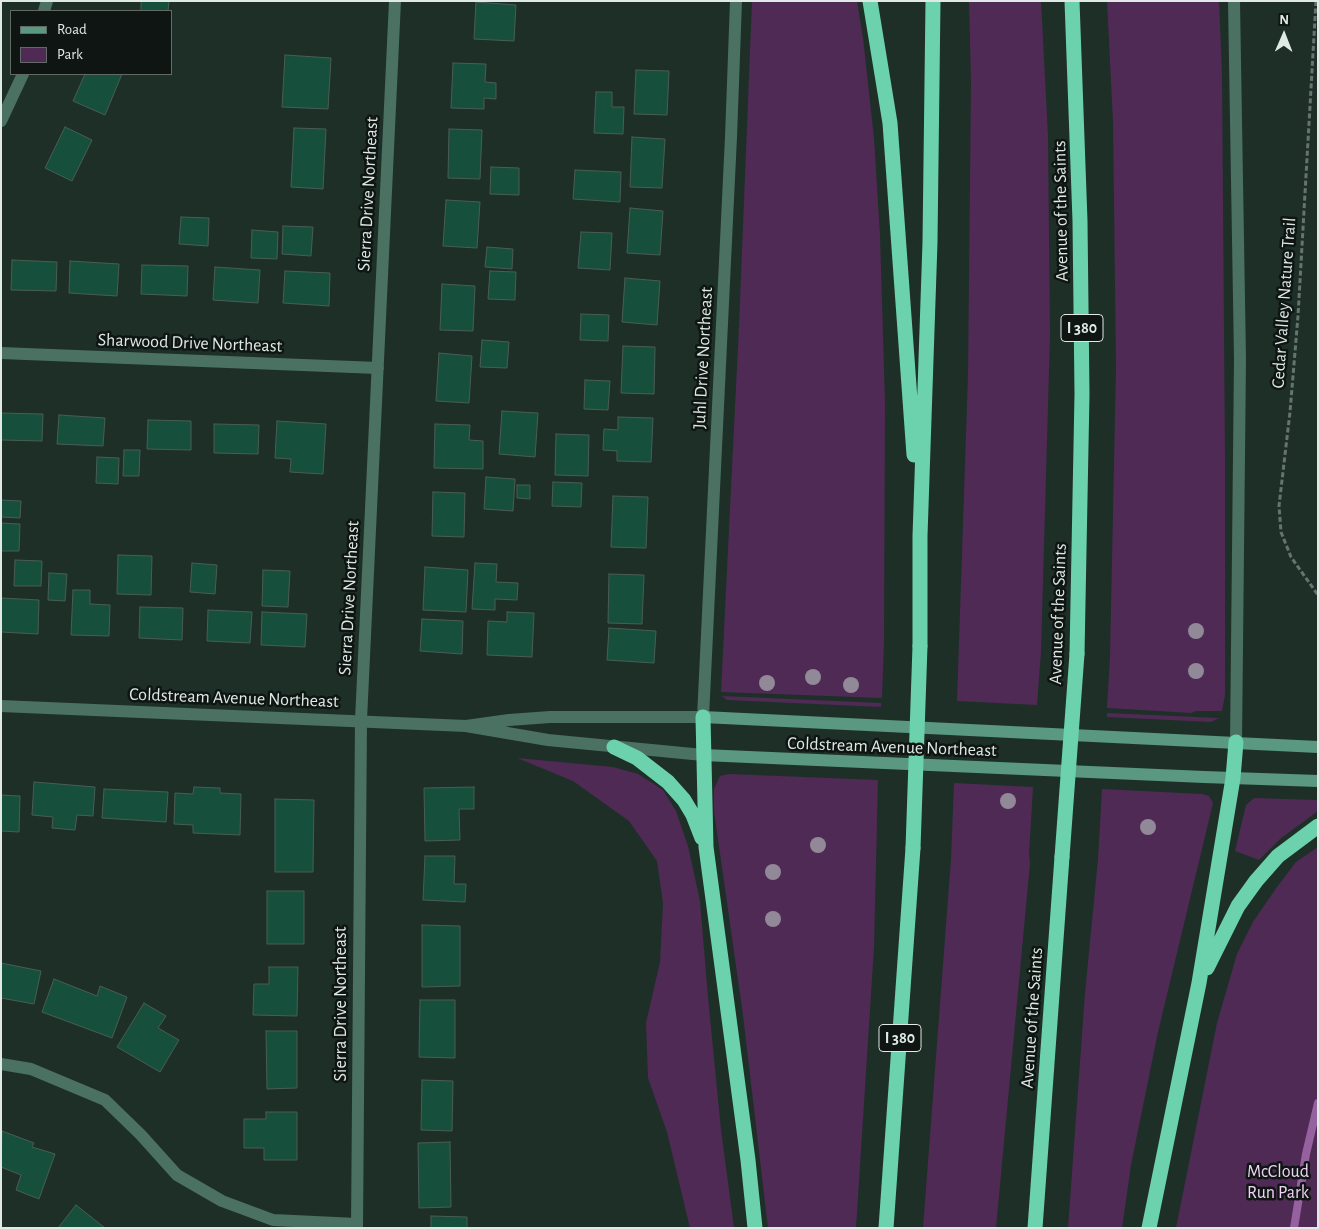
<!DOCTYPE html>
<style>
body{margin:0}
#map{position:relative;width:1319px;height:1229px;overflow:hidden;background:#1e2f28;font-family:"Alegreya Sans",sans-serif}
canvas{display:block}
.frame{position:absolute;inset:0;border:2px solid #dfe9e5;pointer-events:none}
.legend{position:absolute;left:10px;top:10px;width:162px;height:65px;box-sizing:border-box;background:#0e1512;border:1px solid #626a66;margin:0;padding:6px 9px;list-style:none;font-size:15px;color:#dfe9e5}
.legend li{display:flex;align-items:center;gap:10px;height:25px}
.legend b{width:25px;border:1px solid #626a66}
.north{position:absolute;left:1259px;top:10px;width:50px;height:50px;-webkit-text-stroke:4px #0e1512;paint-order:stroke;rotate:1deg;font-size:14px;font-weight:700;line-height:20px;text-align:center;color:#dfe9e5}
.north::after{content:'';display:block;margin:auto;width:18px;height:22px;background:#dfe9e5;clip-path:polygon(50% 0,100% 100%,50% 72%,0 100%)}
</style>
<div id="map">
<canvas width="1319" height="1229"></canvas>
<div class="frame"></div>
<ul class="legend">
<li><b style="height:6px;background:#5a9881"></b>Road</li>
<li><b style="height:14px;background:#4f2a55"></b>Park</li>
</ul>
<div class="north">N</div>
</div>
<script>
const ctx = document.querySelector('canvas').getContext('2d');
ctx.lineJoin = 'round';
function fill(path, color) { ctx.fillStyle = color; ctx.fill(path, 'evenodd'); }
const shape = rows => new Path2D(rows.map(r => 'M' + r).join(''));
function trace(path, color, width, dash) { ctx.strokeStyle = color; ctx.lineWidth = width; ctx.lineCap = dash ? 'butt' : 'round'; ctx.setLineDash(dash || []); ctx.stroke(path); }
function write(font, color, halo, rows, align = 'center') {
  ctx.font = font + ' "Alegreya Sans",sans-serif'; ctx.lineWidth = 5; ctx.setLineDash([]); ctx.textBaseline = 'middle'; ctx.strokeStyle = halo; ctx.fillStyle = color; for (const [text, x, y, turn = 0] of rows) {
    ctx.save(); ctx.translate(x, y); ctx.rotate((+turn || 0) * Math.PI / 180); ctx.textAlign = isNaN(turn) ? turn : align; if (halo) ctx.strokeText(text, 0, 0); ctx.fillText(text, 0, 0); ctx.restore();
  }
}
fill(shape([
 [752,1,857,1,863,38,874,138,880,235,885,403,884,640,882,698,721,692,739,326],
 [969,1,1041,1,1048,136,1050,335,1041,652,1037,705,957,701,968,375,971,81],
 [1107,1,1219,1,1222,74,1225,457,1225,695,1222,711,1196,711,1191,713,1107,708,1110,656,1116,367,1113,122],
 [722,696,881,703,881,707,727,700],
 [1107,713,1219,718,1211,722,1107,717],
 [517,758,613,767,638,774,663,790,676,811,688,846,700,901,708,997,721,1130,734,1228,690,1228,667,1132,648,1078,646,1023,660,962,663,903,657,861,629,821,573,781],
 [729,774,878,780,874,947,856,1228,768,1228,743,1015,714,811,714,789,720,776],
 [954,783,1033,787,1029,855,1030,863,996,1228,923,1228,951,859],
 [1102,789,1202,794,1209,796,1213,803,1158,1032,1131,1165,1122,1228,1068,1228,1085,993,1098,859],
 [1254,798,1318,800,1318,811,1280,839,1259,860,1235,851,1246,805],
 [1318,847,1318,1228,1176,1228,1217,1023,1237,954,1253,922,1277,887,1296,862]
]), '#4f2a55');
trace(shape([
 [1294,1228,1306,1154,1318,1103]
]), '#96619f', 8);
const building = shape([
 [141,1,169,1,168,11,141,11,141,1],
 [476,2,516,5,514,41,474,39,476,2],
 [285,55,331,58,328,109,282,107,285,55],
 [453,63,486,64,485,82,496,83,496,99,484,98,484,109,451,108,453,63],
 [636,70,669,71,667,115,634,114,636,70],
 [85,74,122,74,105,115,73,101,85,74],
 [596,92,612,92,612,107,624,107,623,134,594,133,596,92],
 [65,127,92,140,72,181,45,168,65,127],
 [294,128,326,129,323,189,291,187,294,128],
 [449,129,482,130,480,179,448,178,449,129],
 [632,137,665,139,662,188,630,187,632,137],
 [491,167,519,168,519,195,490,194,491,167],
 [575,170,621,172,620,202,573,199,575,170],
 [446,200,480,202,477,248,443,246,446,200],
 [630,208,663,211,660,255,627,253,630,208],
 [181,217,209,218,208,246,179,244,181,217],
 [283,226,313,227,311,256,282,254,283,226],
 [252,230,278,232,277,259,251,258,252,230],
 [581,232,612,233,610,270,578,268,581,232],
 [487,247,513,249,512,269,485,267,487,247],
 [12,260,57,262,56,291,11,290,12,260],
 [70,261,119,264,117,296,69,293,70,261],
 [142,265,188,266,187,296,141,294,142,265],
 [215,267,260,270,258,303,213,300,215,267],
 [285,271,330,273,329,306,283,303,285,271],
 [490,271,516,272,515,300,488,299,490,271],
 [625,278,660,281,657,325,622,322,625,278],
 [442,284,475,286,473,331,440,330,442,284],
 [581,314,609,315,608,341,580,340,581,314],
 [482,340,509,342,507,368,480,367,482,340],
 [623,346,655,347,654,394,621,393,623,346],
 [439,353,472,356,469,403,436,401,439,353],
 [585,380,610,381,608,410,584,409,585,380],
 [502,411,538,413,535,457,499,454,502,411],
 [1,413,43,414,42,441,1,440,1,413],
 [59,415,105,418,103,446,57,444,59,415],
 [618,417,653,418,651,462,617,461,617,451,603,450,604,429,618,430,618,417],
 [148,420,191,421,191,450,147,449,148,420],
 [277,421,326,424,323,474,290,472,291,459,275,458,277,421],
 [214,424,259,425,258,454,214,453,214,424],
 [435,424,470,425,469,440,483,441,483,469,434,468,435,424],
 [556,434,589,435,588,476,555,475,556,434],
 [124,450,140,450,139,476,123,476,124,450],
 [97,457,119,458,118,484,96,483,97,457],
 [486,477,515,479,513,511,484,509,486,477],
 [553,482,582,483,581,507,552,506,553,482],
 [517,485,530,485,530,499,517,498,517,485],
 [433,492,465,493,464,537,432,536,433,492],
 [613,496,648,497,646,548,611,547,613,496],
 [1,500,21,501,20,518,1,517,1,500],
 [1,523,20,524,19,551,1,551,1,523],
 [118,555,152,556,151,595,117,594,118,555],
 [15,560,42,561,41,586,14,586,15,560],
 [192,563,217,565,215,594,190,592,192,563],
 [475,563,497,564,496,582,518,583,517,600,495,599,495,610,472,609,475,563],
 [425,567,468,570,466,612,423,610,425,567],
 [263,570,290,571,288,607,262,606,263,570],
 [49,573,67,574,65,601,48,600,49,573],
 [609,574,644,575,642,624,608,623,609,574],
 [73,590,90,590,90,604,110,605,109,636,71,635,73,590],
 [1,598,39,600,38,634,1,632,1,598],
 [140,607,183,608,182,640,139,638,140,607],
 [208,610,252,612,250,643,207,641,208,610],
 [262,612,307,614,305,647,261,645,262,612],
 [507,612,534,613,532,657,487,655,488,621,507,622,507,612],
 [422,619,463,621,462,654,420,651,422,619],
 [609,628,656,631,654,663,607,660,609,628],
 [34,782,95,787,93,816,77,815,75,830,52,828,53,817,32,815,34,782],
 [194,787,220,788,220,793,241,794,240,835,193,833,193,825,174,824,175,793,193,794,194,787],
 [474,787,474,809,459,809,460,840,425,841,424,788,474,787],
 [104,789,168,792,166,822,102,818,104,789],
 [1,795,20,796,19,832,1,831,1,795],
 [275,799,314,800,313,872,275,872,275,799],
 [425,856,455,856,454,884,466,884,465,902,423,900,425,856],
 [267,891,304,891,304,944,267,944,267,891],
 [422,925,460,926,460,986,422,987,422,925],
 [1,963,41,971,34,1004,1,998,1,963],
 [269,967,298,967,297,1016,253,1015,254,984,269,984,269,967],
 [54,979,97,996,100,986,127,997,112,1038,42,1012,54,979],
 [420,1000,455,1000,455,1058,419,1057,420,1000],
 [144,1003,166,1016,158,1028,179,1040,160,1072,117,1047,144,1003],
 [266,1031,297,1031,297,1088,267,1089,266,1031],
 [422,1080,453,1081,452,1131,421,1130,422,1080],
 [266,1112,297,1112,297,1160,264,1160,264,1148,244,1148,244,1119,266,1119,266,1112],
 [2,1131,34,1143,32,1147,55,1154,39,1199,16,1190,21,1175,1,1167,2,1131],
 [450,1142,451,1207,419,1208,418,1143,450,1142],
 [76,1205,105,1228,58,1228,76,1205],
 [431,1216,467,1217,467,1228,431,1228,431,1216]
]);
fill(building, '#174f3d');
trace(building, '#4a5d55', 1);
trace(shape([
 [1316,1,1298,316,1290,412,1279,506,1281,532,1291,557,1318,595]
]), '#66746f', 3, [5, 2.5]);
trace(shape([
 [44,11,47,1],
 [1,121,23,74],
 [1,353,378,368],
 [1,1064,31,1069,105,1100,141,1135,177,1175,222,1201,273,1220,357,1224],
 [357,1228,361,720,395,1]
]), '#4b7162', 12);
trace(shape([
 [1234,1,1240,359,1236,742],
 [1,706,466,726,548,740,703,755],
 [466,726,509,720,550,717,703,717,731,137,736,1]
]), '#4b7162', 12);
trace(shape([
 [703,717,1318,747],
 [703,755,1204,777,1318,781]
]), '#5a9881', 12);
trace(shape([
 [870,1,890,123,914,455],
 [1072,1,1080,221,1082,394,1077,654],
 [920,646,920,536,930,242,933,1],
 [703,717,706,847,748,1160,755,1228],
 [614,747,637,758,668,782,684,800,693,815,702,838],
 [1207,968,1238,906,1256,881,1278,856,1318,826],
 [886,1228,913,848],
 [1035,1228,1062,857],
 [1149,1228,1199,983,1233,778,1236,742]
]), '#6cd2ae', 15);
trace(shape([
 [913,848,920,646],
 [1062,857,1077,654]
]), '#6cd2ae', 15);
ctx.fillStyle = '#918998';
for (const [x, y] of [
 [1196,631],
 [1196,671],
 [813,677],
 [767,683],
 [851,685],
 [1008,801],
 [1148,827],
 [818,845],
 [773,872],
 [773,919]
]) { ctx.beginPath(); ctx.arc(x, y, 8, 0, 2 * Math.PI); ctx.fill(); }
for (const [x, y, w] of [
 [1082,328,42],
 [900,1038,42]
]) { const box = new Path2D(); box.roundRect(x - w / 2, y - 13.5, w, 27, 4); ctx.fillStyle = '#0e1512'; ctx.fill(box); trace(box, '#dfe9e5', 1); }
write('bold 16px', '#dfe9e5', null, [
 ["I 380",1082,328],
 ["I 380",900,1038]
]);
write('18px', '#dfe9e5', '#0e1512', [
 ["Sierra Drive Northeast",368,194,-87],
 ["Avenue of the Saints",1061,211,-91],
 ["Cedar Valley Nature Trail",1284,303,-86],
 ["Sharwood Drive Northeast",190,343,2],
 ["Juhl Drive Northeast",703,358,-87],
 ["Sierra Drive Northeast",349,598,-87],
 ["Avenue of the Saints",1058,614,-88],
 ["Coldstream Avenue Northeast",234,698,2],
 ["Coldstream Avenue Northeast",892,747,2],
 ["Sierra Drive Northeast",341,1004,-90],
 ["Avenue of the Saints",1032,1018,-86]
]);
write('18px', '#efd2f4', '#0e1512', [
 ["McCloud",1278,1172],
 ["Run Park",1278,1193]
]);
</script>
